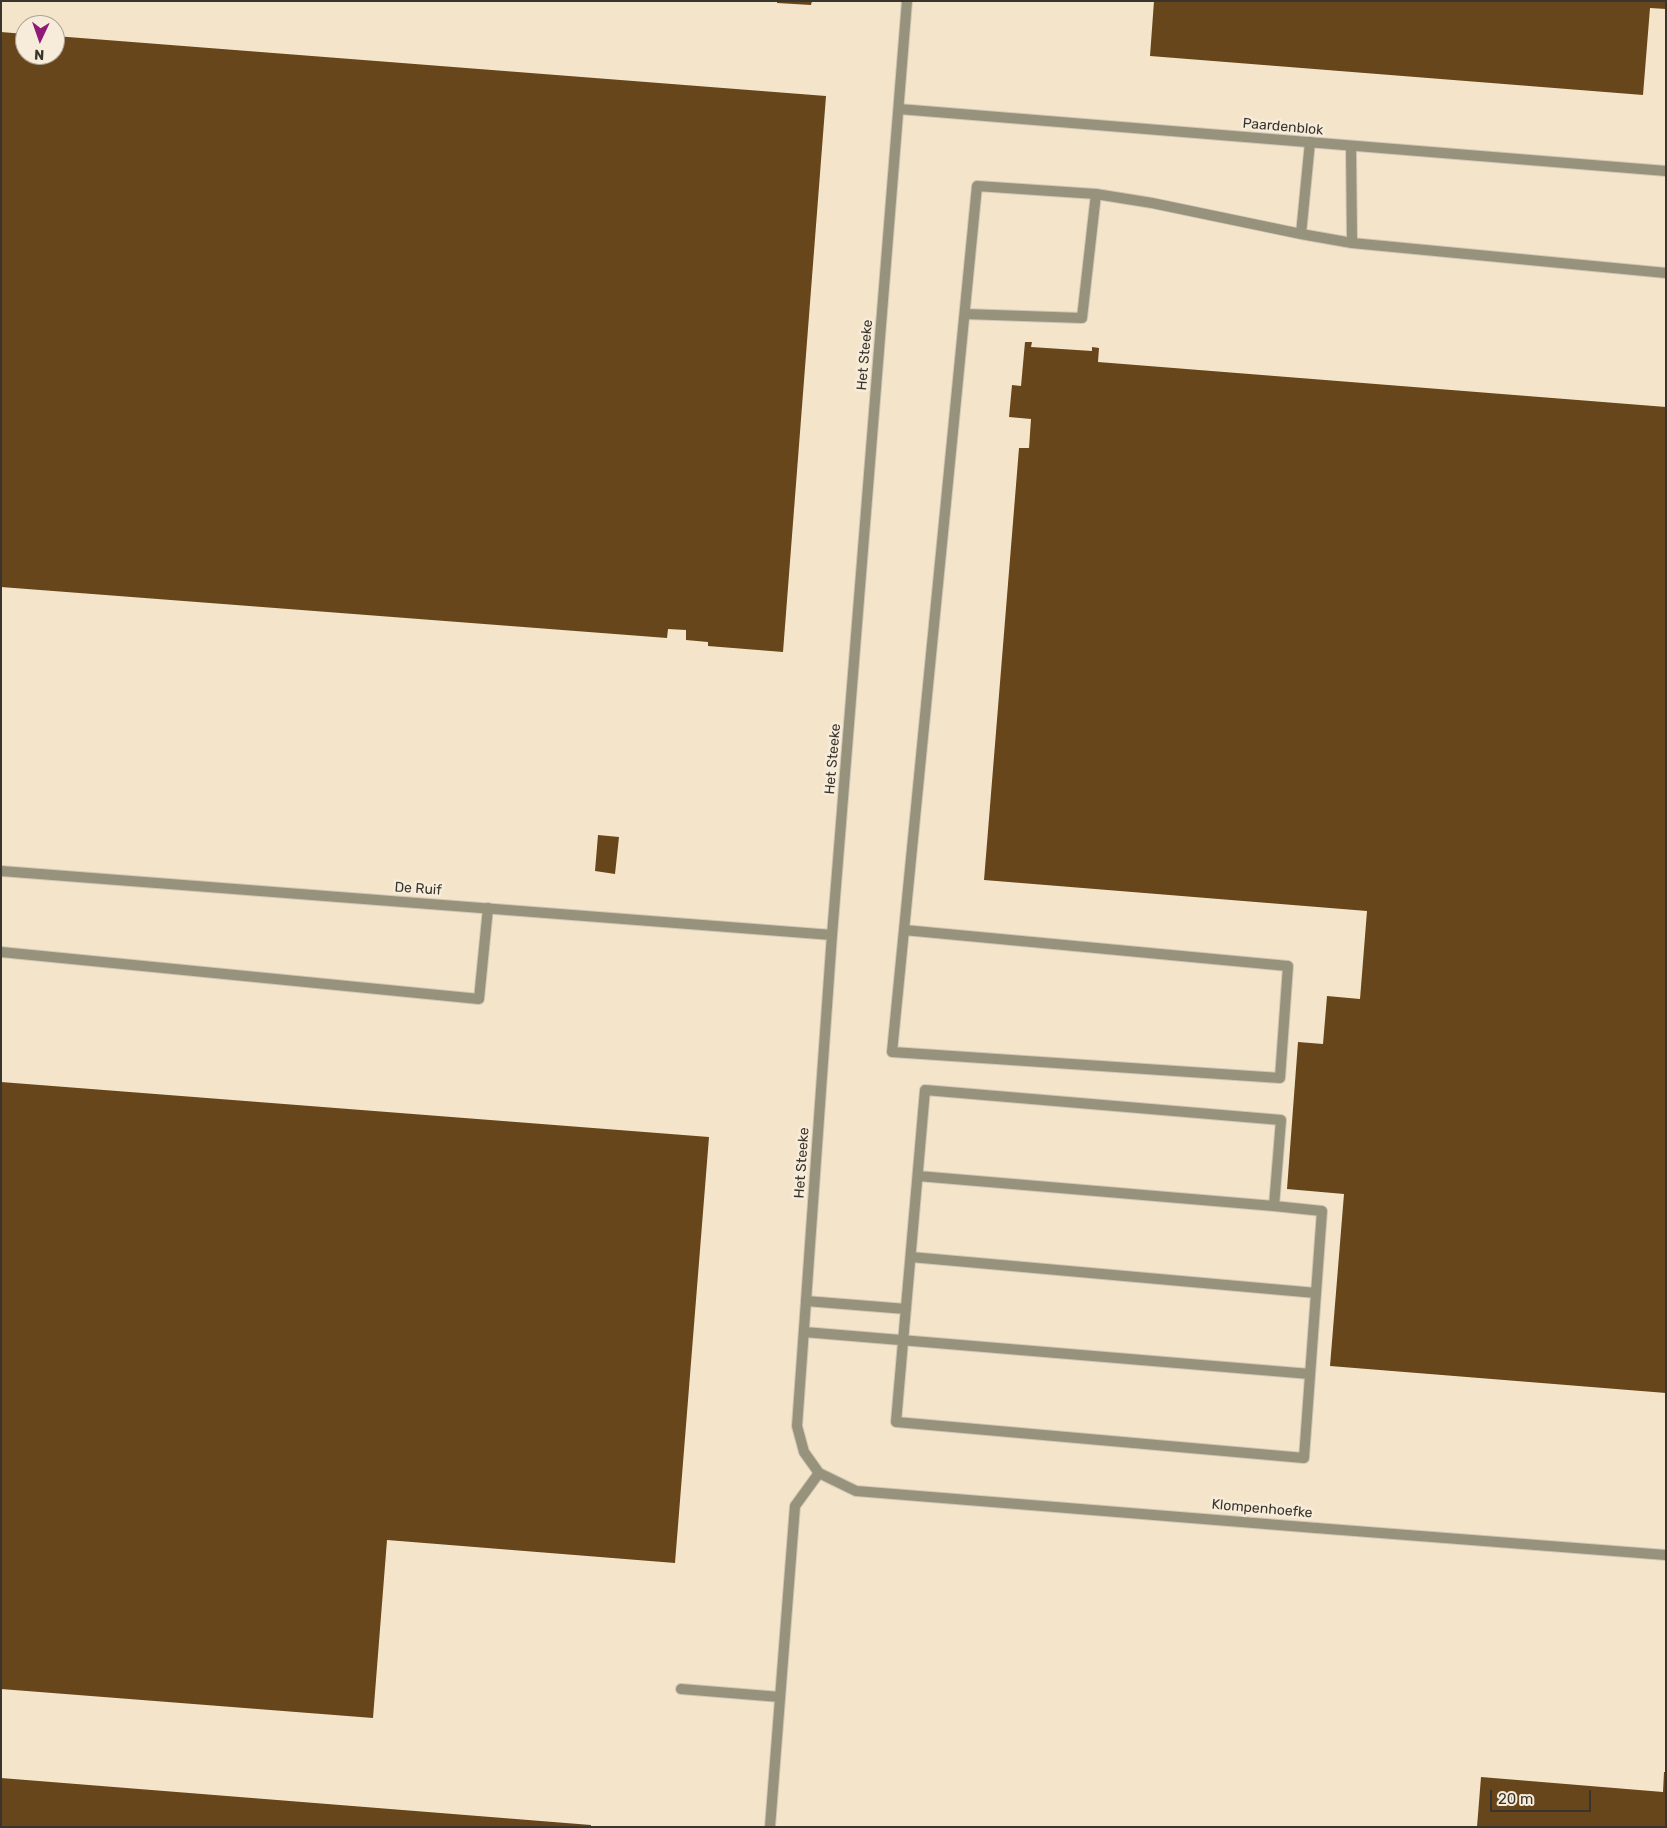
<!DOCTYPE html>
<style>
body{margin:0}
#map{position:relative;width:1667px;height:1828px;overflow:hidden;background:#f7ecd9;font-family:Rubik,sans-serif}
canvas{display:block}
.frame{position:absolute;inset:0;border:2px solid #39352d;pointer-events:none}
.north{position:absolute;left:15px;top:15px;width:50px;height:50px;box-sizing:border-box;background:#f7ecd9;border:1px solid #aba394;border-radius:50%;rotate:183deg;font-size:14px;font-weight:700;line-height:20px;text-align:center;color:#39352d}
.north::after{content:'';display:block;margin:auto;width:18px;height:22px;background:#911977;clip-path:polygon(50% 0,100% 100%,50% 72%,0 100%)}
.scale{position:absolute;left:1490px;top:1790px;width:101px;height:22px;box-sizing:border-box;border:2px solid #39352d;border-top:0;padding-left:6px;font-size:15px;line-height:18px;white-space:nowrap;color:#39352d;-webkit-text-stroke:4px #f7ecd9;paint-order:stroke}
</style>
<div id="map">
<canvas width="1667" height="1828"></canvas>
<div class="frame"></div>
<div class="north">N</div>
<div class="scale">20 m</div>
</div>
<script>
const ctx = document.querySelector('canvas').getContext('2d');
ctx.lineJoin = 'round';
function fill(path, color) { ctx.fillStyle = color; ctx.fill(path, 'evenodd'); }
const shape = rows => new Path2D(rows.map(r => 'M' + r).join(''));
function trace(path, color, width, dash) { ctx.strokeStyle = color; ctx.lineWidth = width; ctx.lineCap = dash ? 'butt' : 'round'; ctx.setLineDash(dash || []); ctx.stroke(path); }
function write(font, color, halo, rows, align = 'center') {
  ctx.font = font + ' Rubik,sans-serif'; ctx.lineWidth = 5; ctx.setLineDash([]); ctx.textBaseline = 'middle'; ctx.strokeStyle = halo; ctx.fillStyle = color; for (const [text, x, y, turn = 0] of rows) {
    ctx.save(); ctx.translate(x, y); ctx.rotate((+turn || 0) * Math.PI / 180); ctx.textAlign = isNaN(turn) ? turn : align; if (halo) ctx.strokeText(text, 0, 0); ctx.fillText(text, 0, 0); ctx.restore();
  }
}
fill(shape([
 [1,1,1666,1,1666,1827,1,1827],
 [25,25,55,25,55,55,25,55]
]), '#f4e5ca');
fill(shape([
 [777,1,812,1,811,5,777,3],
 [1154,1,1666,1,1666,9,1650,8,1643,95,1150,56],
 [1,32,25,34,25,55,55,55,55,36,826,96,783,652,708,646,708,642,686,640,686,630,668,629,667,638,1,587],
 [1025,342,1032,342,1031,347,1092,351,1092,347,1099,348,1098,362,1666,407,1666,1393,1330,1366,1344,1194,1287,1189,1298,1042,1323,1044,1327,996,1360,999,1367,911,984,880,1019,448,1029,448,1031,419,1009,417,1012,385,1021,386],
 [598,835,619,837,615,874,595,871],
 [1,1082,709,1137,675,1563,387,1540,373,1718,1,1689],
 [1664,1772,1666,1772,1666,1827,1477,1827,1481,1777,1663,1792],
 [1,1778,591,1825,591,1827,1,1827]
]), '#68461b');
const service = shape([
 [1351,146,1352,243,1666,273],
 [1301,234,1352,243],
 [965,314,1082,318,1096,194],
 [904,930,1288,966,1280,1078,892,1052,904,930,977,186,1096,194,1152,203,1301,234,1310,142],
 [1,952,479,999,488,908],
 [925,1090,1281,1120,1274,1206,1322,1211,1304,1458,896,1422,925,1090],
 [918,1176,1274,1206],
 [911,1257,1316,1293],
 [806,1301,906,1309],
 [804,1332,1310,1374],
 [1316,1528,1666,1555],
 [681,1689,780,1697],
 [770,1827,795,1506,819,1473]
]);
const minor = shape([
 [907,1,832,935,806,1301,797,1426,804,1452,819,1473,856,1491,1316,1528],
 [899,109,1666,171],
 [1,871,832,935]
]);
trace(service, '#d1c7b7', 12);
trace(minor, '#d1c7b7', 12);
trace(service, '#97927b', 10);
trace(minor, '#97927b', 10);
write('14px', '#39352d', '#f7ecd9', [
 ["Paardenblok",1283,127,5],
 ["Het Steeke",865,355,-85],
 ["Het Steeke",833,759,-85],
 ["De Ruif",418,889,4],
 ["Het Steeke",802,1163,-86],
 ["Klompenhoefke",1262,1509,5]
]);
</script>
